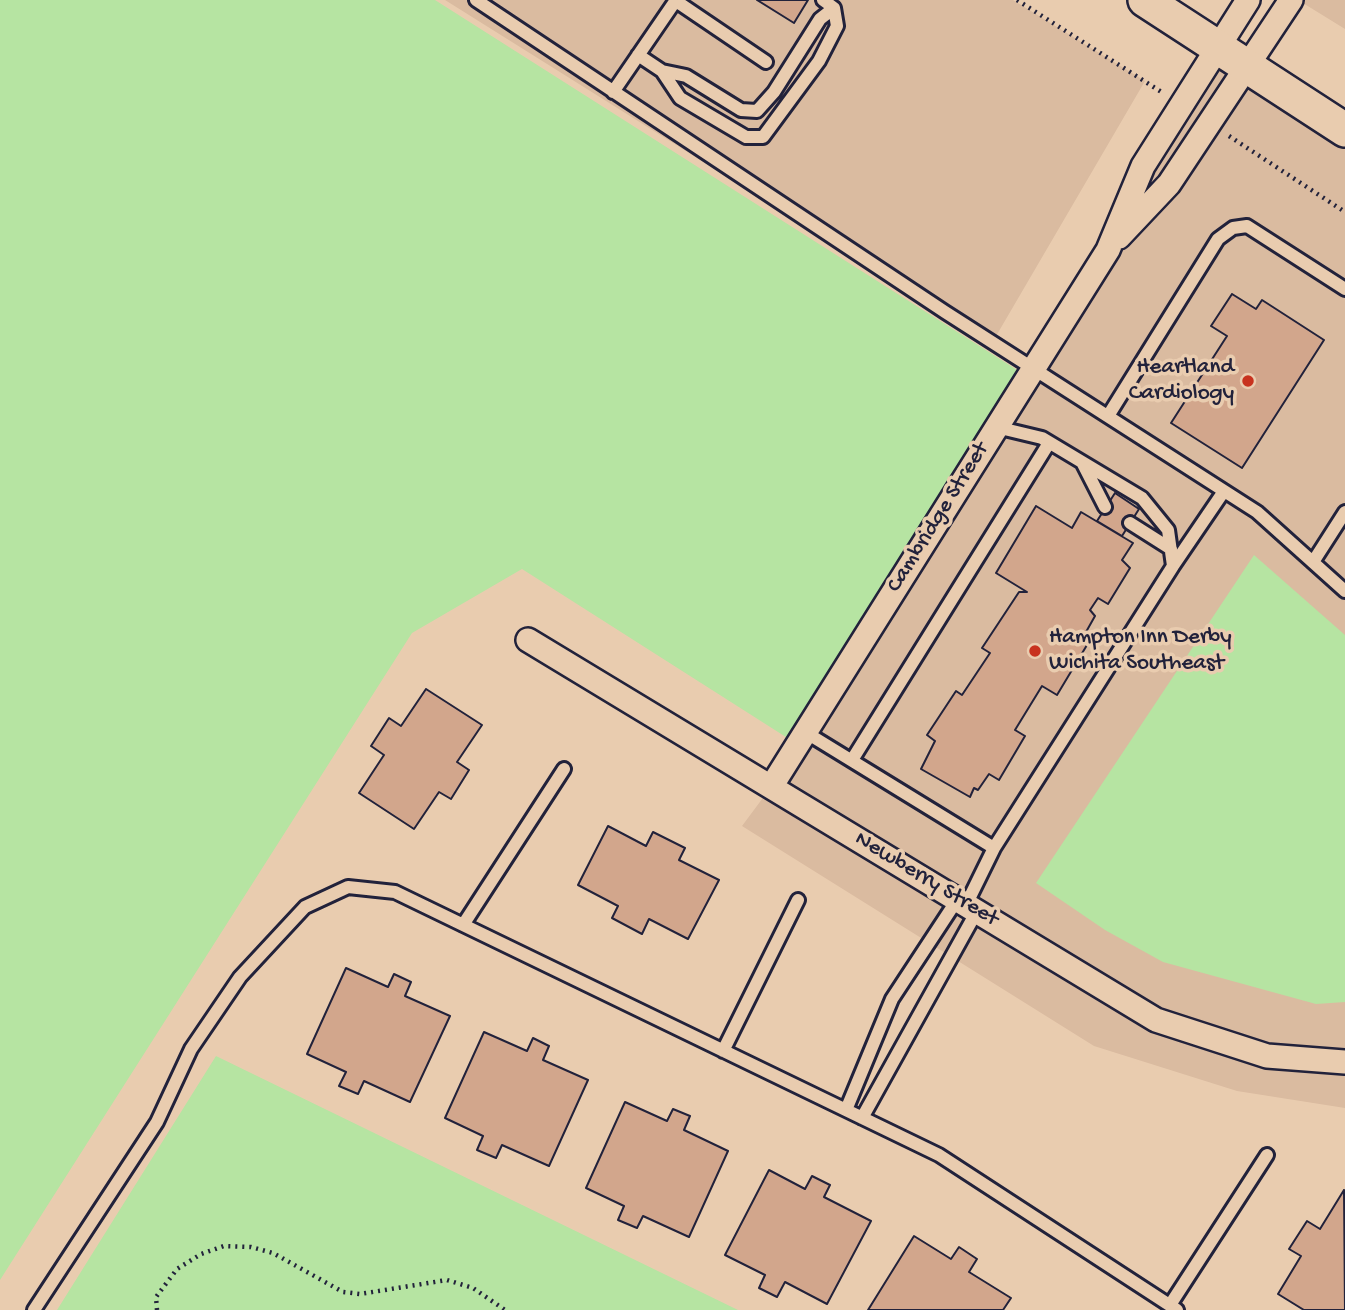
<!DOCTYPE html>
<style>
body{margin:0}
canvas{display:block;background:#e9ccaf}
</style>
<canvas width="1345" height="1310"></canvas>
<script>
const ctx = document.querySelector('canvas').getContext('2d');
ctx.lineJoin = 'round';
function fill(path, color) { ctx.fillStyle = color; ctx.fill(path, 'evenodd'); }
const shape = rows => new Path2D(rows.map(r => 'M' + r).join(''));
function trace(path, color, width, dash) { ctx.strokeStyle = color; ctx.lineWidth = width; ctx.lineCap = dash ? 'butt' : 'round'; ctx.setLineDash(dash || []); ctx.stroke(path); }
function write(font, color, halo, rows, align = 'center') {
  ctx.font = font + ' "Gochi Hand",sans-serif'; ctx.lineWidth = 7; ctx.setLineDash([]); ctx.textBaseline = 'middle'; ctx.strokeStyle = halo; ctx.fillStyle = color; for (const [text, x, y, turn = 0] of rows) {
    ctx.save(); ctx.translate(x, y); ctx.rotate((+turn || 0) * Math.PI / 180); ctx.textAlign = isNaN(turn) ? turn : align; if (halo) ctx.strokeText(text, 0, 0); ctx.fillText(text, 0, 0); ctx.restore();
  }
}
fill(shape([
 [445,0,1013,0,1145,81,992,343],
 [1298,0,1345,0,1345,29],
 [1219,48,1345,130,1345,1108,1237,1091,1094,1046,742,826,771,787]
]), '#dabba0');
fill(shape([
 [0,0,435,0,1022,373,789,739,522,569,412,633,0,1280],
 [1254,555,1345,635,1345,1002,1316,1004,1163,962,1105,930,1036,883],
 [216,1056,738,1310,57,1310]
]), '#b6e4a2');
const building = shape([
 [757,0,808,0,794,23,757,0],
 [1232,294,1256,309,1262,300,1324,340,1242,468,1171,423,1227,336,1211,326,1232,294],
 [1115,493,1139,509,1122,536,1097,521,1115,493],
 [1036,506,1072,528,1081,512,1133,543,1122,560,1130,568,1108,604,1098,598,1090,610,1095,616,1086,632,1090,640,1057,695,1042,686,1015,730,1025,736,999,780,989,774,978,790,974,788,970,797,921,769,935,741,927,735,956,691,962,695,990,653,982,648,1019,592,1027,592,996,573,1036,506],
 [426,689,482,725,457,762,469,770,451,799,439,792,414,829,359,793,384,755,371,746,389,718,401,726,426,689],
 [608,826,646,846,653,832,685,848,679,860,719,880,688,939,649,919,642,934,612,918,618,906,578,885,608,826],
 [346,968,388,987,394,974,411,982,405,996,450,1016,410,1102,364,1081,358,1094,339,1086,346,1072,307,1054,346,968],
 [484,1032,527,1051,533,1038,549,1046,543,1060,588,1080,549,1166,502,1145,496,1158,477,1150,483,1136,445,1118,484,1032],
 [625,1102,667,1121,673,1109,690,1116,684,1130,728,1151,689,1237,643,1216,637,1228,618,1220,624,1206,586,1188,625,1102],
 [769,1170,805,1189,812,1176,830,1185,824,1197,871,1221,827,1304,785,1282,777,1297,759,1288,765,1275,725,1255,769,1170],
 [1344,1190,1345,1310,1304,1310,1278,1294,1301,1256,1289,1249,1307,1221,1320,1229,1344,1190],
 [914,1236,951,1259,959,1247,977,1259,969,1272,1011,1298,1003,1310,868,1310,914,1236]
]);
fill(building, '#d2a68c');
trace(building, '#22223b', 2);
const service = shape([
 [476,0,945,312,1257,512,1345,591],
 [676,1,766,62],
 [638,55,662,71,686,76,741,110,757,111,774,92,820,19,834,8],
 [662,71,680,98,746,137,763,137,819,61,837,26,834,8,823,0],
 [613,92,676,0],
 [1108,416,1218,239,1233,228,1247,226,1345,289],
 [1083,464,1105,507],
 [1130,523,1171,549],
 [1313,562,1345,512],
 [1173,566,1224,491],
 [805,732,994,848],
 [852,760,1049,443],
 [966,905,994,848,1173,566,1168,530,1142,498,1042,438,996,427],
 [463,925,564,769],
 [723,1051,798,900],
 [846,1110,892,999,957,900],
 [862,1118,977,911],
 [1170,1305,1267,1155],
 [34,1310,157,1122,191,1049,240,977,305,907,348,887,395,892,939,1155,1177,1310]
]);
const minor = shape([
 [1119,237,1169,184,1291,0],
 [528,640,1156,1020,1267,1056,1345,1062],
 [771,787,1108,250,1143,166,1248,0]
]);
const secondary = shape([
 [1145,0,1345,130]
]);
trace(service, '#22223b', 18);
trace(minor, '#22223b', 28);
trace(secondary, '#22223b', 38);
trace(shape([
 [1017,0,1163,93],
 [1229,136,1345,212],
 [157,1310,156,1297,177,1269,201,1254,224,1246,251,1247,273,1253,343,1292,360,1294,447,1280,473,1288,505,1310]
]), '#22223b', 4.5, [2, 5]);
trace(service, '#e9ccaf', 12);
trace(minor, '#e9ccaf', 23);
trace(secondary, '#e9ccaf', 33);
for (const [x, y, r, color] of [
 [1248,381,7,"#c8321e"],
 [1035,651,7,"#c8321e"]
]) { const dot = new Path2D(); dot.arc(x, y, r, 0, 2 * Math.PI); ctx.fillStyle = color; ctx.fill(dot); trace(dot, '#e9ccaf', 2.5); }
write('23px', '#22223b', '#e9ccaf', [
 ["Heartland",1234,368],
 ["Cardiology",1234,394],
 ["Hampton Inn Derby",1049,638,"left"],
 ["Wichita Southeast",1049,664,"left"]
], 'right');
write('23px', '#22223b', '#e9ccaf', [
 ["Cambridge Street",939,518,-58],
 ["Newberry Street",926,880,31]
]);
</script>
